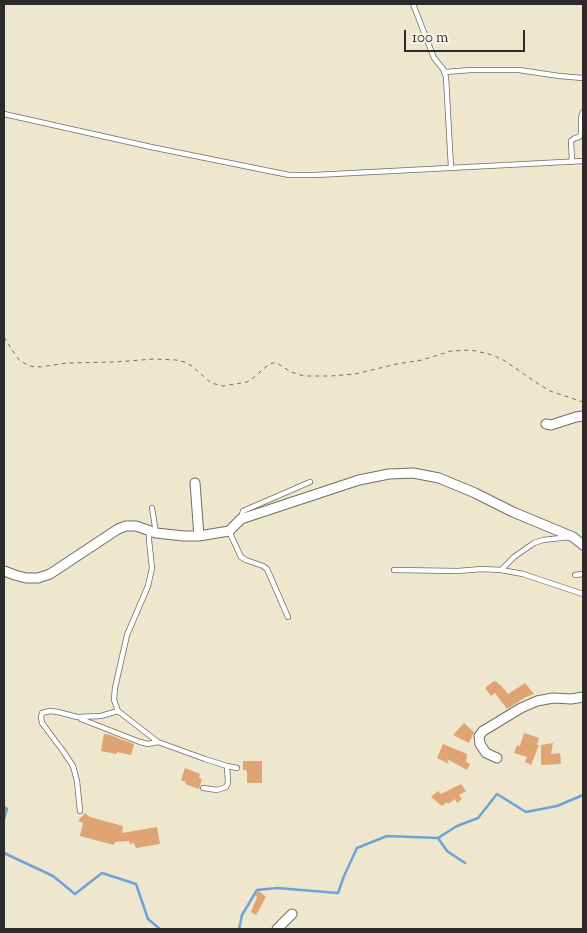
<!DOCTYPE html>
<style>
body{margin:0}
#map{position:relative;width:587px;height:933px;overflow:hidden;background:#eee7cd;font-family:"Sorts Mill Goudy",serif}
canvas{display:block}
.frame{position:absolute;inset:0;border:5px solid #2b2b2b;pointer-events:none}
.scale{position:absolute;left:404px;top:30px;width:121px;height:22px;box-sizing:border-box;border:2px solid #2b2b2b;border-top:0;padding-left:6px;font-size:15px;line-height:18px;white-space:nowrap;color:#2b2b2b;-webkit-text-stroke:4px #f7f3e8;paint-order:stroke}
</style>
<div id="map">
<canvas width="587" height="933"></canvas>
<div class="frame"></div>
<div class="scale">100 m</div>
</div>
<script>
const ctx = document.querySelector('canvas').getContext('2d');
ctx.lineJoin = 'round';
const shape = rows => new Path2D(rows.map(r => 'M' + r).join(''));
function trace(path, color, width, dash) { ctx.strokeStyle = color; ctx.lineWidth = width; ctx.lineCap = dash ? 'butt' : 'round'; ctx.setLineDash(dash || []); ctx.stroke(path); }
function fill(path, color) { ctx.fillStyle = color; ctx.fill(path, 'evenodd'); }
trace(shape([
 [4,807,7,809,4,819],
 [438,838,457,826,478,818,497,794,526,812,557,806,583,795],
 [4,853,53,876,75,894,102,873,136,884,148,919,160,929],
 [239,929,242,915,257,890,277,888,338,893,344,876,357,848,387,836,438,838,447,851,465,863]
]), '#6ea2da', 2.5);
fill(shape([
 [494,681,495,682,496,681,499,685,500,684,508,694,525,683,534,694,526,697,507,709,495,693,491,696,485,688],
 [464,723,474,732,469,743,453,735],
 [524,733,539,738,537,745,539,745,531,765,525,762,527,757,514,753,517,745,520,746],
 [104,734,111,735,120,739,134,744,131,755,117,752,117,754,101,751],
 [553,743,551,754,560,753,561,764,541,765,541,745],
 [443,744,467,754,466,762,470,764,467,770,447,759,449,764,437,758],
 [243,761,262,761,262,783,247,783,247,771,246,771,246,770,243,770],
 [185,768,200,774,199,778,202,779,199,789,185,784,186,782,181,780],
 [461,784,466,791,459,795,462,799,457,803,455,799,448,804,447,802,442,806,431,797,438,791,441,794],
 [85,813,90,817,123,826,122,833,157,827,160,844,136,848,134,843,130,844,129,841,115,842,114,845,80,836,83,823,78,821],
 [259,891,266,897,256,915,251,912,257,897,255,895]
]), '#dfa471');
const service = shape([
 [413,4,434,58,443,69,446,77,451,168],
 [445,72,471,70,519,70,559,76,583,78],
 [4,114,151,147,289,175,315,175,583,161],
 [572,162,571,141,575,138,579,137,581,134,581,118,583,112],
 [152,508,156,533],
 [241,518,243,511,310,482],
 [149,530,149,540,152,568,148,586,127,635,115,688,114,700,118,711,158,742,205,759,227,766,237,768],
 [229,531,241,557,246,560,263,566,267,569,288,617],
 [394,570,458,571,482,569,501,570,523,574,583,594],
 [501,570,514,557,534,543,543,540,570,537],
 [575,575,583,574],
 [81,719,140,742,148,744,158,742],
 [203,788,217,790,226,787,228,783,227,766],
 [80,811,77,781,73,766,63,751,42,723,41,717,42,713,50,711,58,712,77,717,101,716,118,711]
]);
const minor = shape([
 [546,424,551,425,576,417,583,416],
 [195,483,199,536],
 [4,571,15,575,26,578,38,578,50,574,118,529,126,526,136,526,156,533,184,536,199,536,229,531,241,519,359,480,389,474,413,473,439,478,475,493,513,512,573,537,583,545],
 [497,758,486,753,480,744,479,736,483,731,521,708,537,701,553,698,571,699,583,697],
 [277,929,292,914]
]);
trace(service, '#6f6d64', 6);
trace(minor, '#6f6d64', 11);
trace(shape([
 [4,337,16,356,20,361,30,366,40,367,67,363,115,362,154,359,176,360,185,362,192,366,211,383,223,386,247,382,252,379,267,366,272,363,277,363,291,372,304,376,331,376,355,374,397,364,422,360,451,351,471,350,489,354,497,357,505,361,537,383,550,391,583,402]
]), '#6f6d64', 1, [4, 4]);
trace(service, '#fff', 4.5);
trace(minor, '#fff', 9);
</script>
